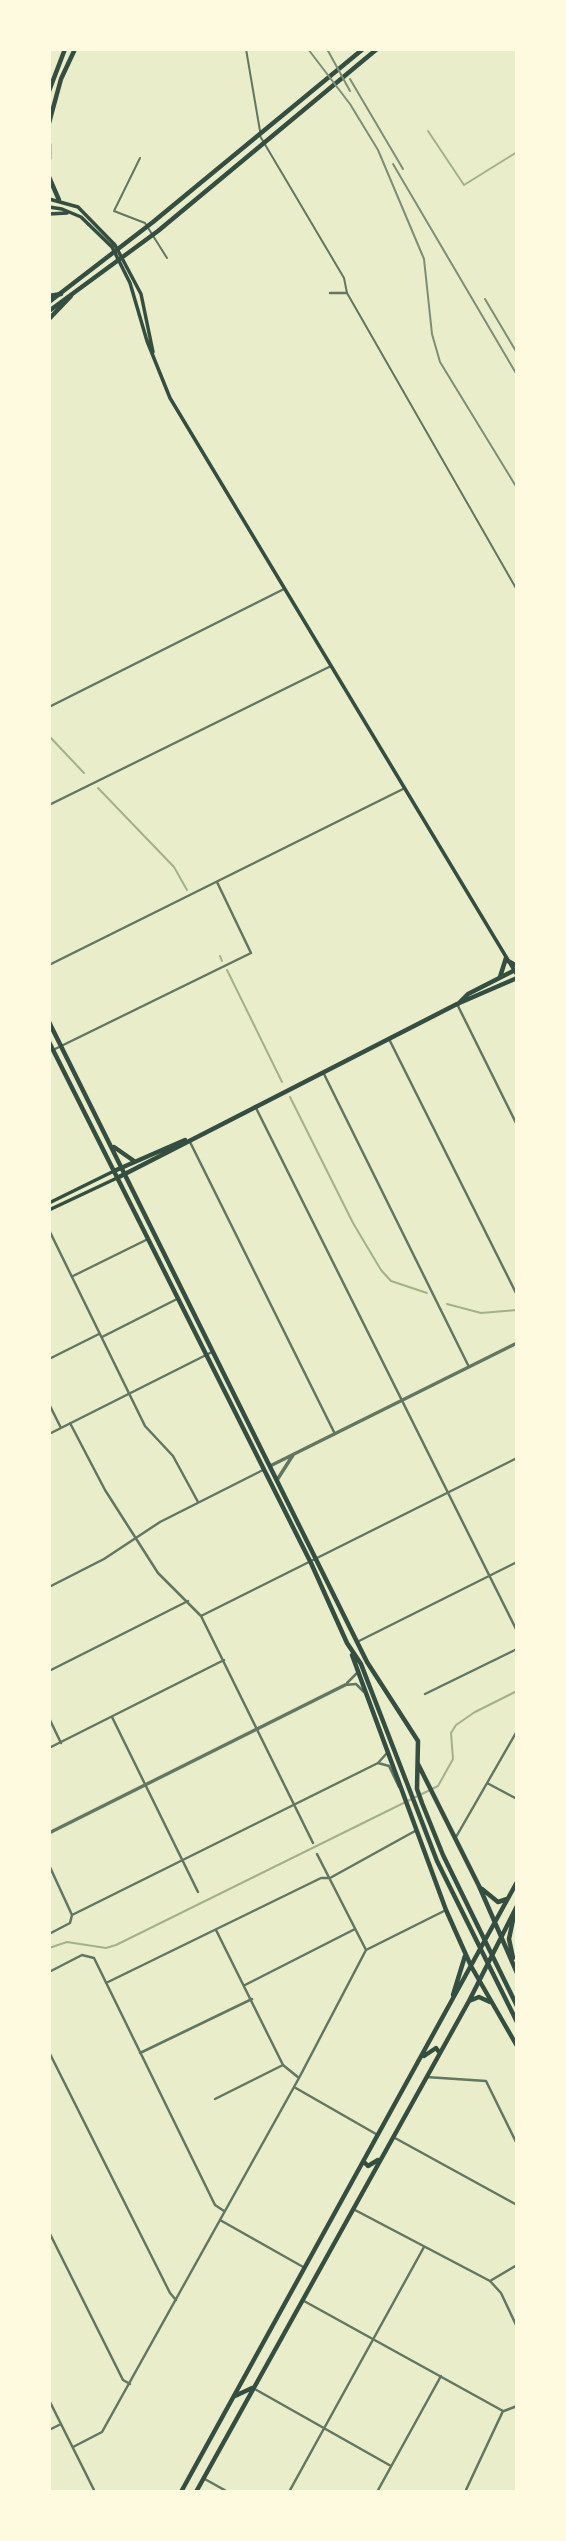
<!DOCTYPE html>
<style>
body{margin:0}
#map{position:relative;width:566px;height:2541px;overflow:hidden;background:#e9edc9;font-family:"Varela Round",sans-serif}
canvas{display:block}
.frame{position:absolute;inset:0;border:51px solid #fefae0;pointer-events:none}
</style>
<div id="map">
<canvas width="566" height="2541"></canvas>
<div class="frame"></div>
</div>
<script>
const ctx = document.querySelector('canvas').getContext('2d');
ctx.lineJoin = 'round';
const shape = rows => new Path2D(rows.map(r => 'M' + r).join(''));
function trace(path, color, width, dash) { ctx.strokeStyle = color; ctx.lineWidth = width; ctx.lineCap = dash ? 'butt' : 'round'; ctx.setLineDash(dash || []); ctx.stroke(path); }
trace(shape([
 [428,131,464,185,517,152],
 [49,736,84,773],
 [98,788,174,867,187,890],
 [220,956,222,961],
 [227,970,282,1082],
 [290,1097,353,1223,381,1270,391,1281,427,1293],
 [447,1304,481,1313,517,1310],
 [49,1948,67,1942,106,1948,116,1945,438,1786,453,1759,451,1733,456,1725,475,1712,517,1691]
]), '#a3b18a', 2);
trace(shape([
 [246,49,260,131],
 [260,136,344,278,347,293,517,590],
 [140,158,114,211,145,223,167,258]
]), '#617663', 2);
trace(shape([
 [330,293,347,293],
 [49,707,284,589],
 [49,805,331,666],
 [49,965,405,788],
 [457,1004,517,1125],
 [389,1039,517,1295],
 [53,1050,251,953,217,882],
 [323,1072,469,1367],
 [255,1106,517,1631],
 [190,1142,335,1434],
 [49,1230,145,1426,173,1456,198,1502],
 [73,1276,148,1239],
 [102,1337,177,1299],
 [49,1359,99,1334],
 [49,1404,61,1428],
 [70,1423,105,1490,158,1573,201,1616,313,1843],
 [49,1434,212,1352],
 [49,1587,104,1559,160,1522,263,1470],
 [201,1616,517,1458],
 [357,1642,517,1562],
 [49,1671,188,1601],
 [347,1683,357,1673],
 [345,1685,356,1684,364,1692],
 [425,1694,517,1649],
 [112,1717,198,1892],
 [49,1718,61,1743],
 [49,1748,224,1660],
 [378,1763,389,1766,399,1787],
 [487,1783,517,1799],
 [456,1837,517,1731],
 [317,1854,366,1950],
 [49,1865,72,1915],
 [216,1930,283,2065,299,2078],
 [49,1934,70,1923,72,1915,378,1763,387,1753],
 [49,1972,82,1955,94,1958,215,2205,224,2211],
 [106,1983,321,1878,330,1878,415,1831],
 [245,1985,355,1929],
 [49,2052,170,2293,176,2300],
 [140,2053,252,1999],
 [426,2077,486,2081,517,2144],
 [294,2087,376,2134],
 [215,2099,283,2065],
 [395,2138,517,2205],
 [355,2210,490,2281,501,2293,517,2327],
 [220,2220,305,2268],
 [49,2232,123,2380,130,2384],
 [490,2281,517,2265],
 [304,2301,503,2411],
 [253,2388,391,2466],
 [49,2400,95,2492],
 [504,2411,517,2406],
 [49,2430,61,2424],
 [73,2447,102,2432,299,2078,366,1950,446,1910],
 [203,2478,228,2492],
 [289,2492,424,2247],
 [377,2492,441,2376],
 [465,2492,503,2411]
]), '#617663', 2.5);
trace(shape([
 [270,1466,517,1343],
 [277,1480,293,1455],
 [49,1833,345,1685]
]), '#617663', 3.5);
trace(shape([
 [49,199,78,207,115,245,141,294,153,352],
 [49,207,62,209,81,217,112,247,130,283,147,341,170,398,517,975],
 [49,214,67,213],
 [49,1203,114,1171],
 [49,1210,117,1178]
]), '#344e41', 3.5);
trace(shape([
 [49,302,153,222,363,49],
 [49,311,158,231,377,49],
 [508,961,517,966],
 [500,977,506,958],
 [458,1004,468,994,517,969],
 [114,1171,185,1140],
 [117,1178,457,1004,517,978]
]), '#344e41', 4.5);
trace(shape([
 [49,91,65,49],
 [49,123,61,79,75,49],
 [49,144,49,159],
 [49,177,59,200],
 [49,296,61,294],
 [49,319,71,296],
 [49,1022,367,1662,418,1741,417,1789,422,1803,443,1855,517,2006],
 [49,1042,311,1563,347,1643,361,1664,437,1861,517,2022],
 [114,1147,134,1161],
 [352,1655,446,1910,471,1966,517,2046],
 [418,1764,479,1886,517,1973],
 [482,1889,498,1902,507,1899],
 [513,1958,509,1939,514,1915],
 [453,1995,465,1956],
 [469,2001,479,1997,490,2002],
 [424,2056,436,2048,439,2052],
 [364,2162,368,2166,378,2160],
 [235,2396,252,2388],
 [181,2492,517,1882],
 [196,2492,469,2001,517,1906]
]), '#344e41', 4.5);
trace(shape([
 [308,49,350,104,378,150,424,259,432,334,440,362,517,488],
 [327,49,350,91],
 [350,79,403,169],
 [393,164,517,375],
 [485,299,517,353]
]), '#7c8e77', 2);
</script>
